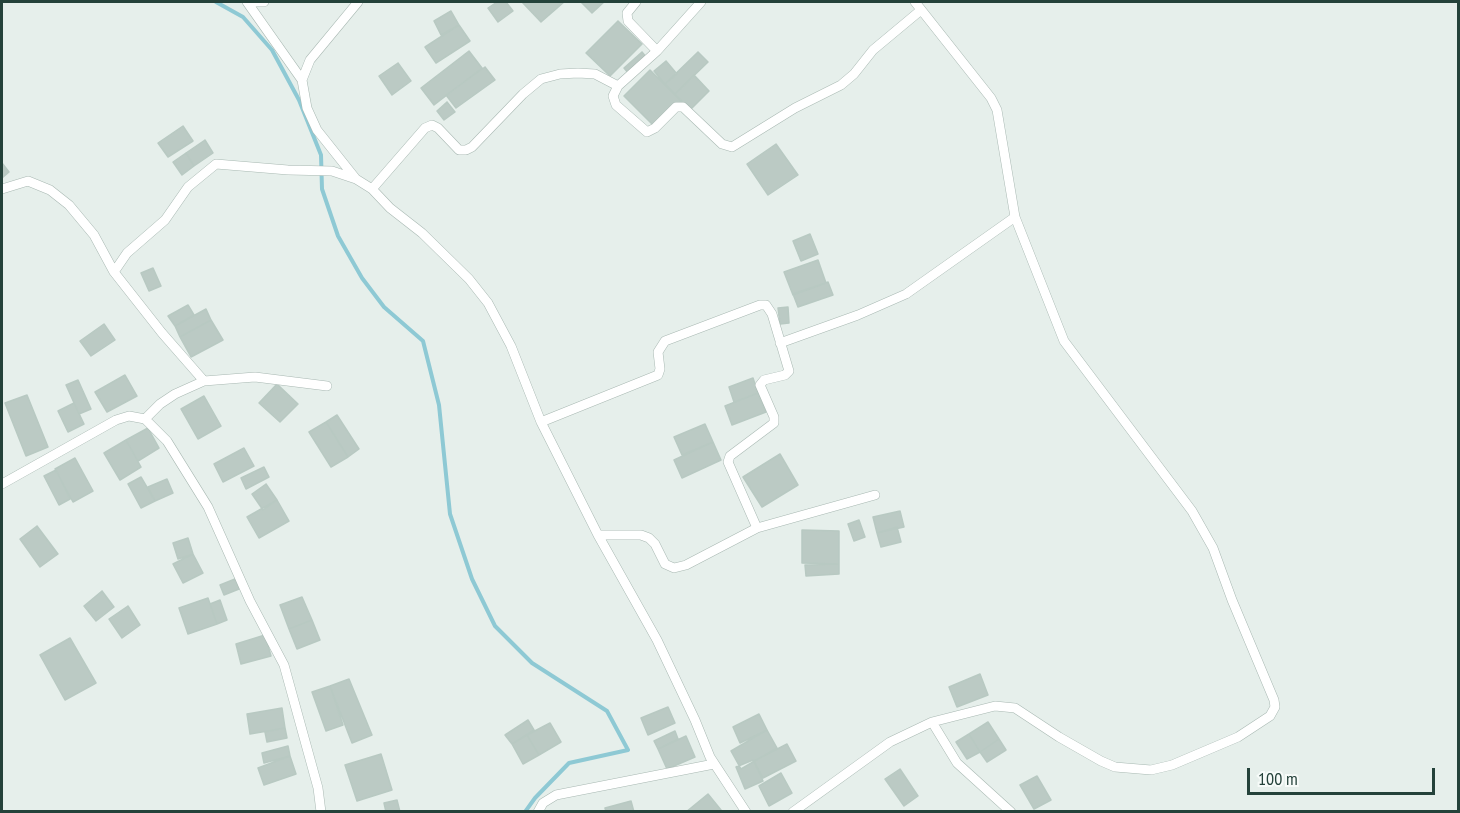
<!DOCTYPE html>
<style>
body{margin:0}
#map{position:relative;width:1460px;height:813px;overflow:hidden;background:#e6efeb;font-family:"PT Sans Narrow",sans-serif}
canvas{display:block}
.frame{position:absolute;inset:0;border:3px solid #24423a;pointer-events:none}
.scale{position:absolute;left:1247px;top:768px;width:188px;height:27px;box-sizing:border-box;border:3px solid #24423a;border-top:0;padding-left:8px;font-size:18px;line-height:21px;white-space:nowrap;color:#24423a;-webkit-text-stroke:4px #f7fbf9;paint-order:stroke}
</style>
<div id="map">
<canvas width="1460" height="813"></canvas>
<div class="frame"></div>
<div class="scale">100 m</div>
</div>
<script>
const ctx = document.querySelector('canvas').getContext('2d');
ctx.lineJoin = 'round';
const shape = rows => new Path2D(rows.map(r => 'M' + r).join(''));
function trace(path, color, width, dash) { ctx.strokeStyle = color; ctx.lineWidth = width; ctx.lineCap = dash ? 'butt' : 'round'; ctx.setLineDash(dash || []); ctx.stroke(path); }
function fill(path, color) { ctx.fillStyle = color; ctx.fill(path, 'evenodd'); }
trace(shape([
 [216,2,243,17,272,50,299,100,321,155,322,189,338,236,362,278,384,307,423,341,439,405,450,514,472,579,495,626,532,663,607,711,628,750,569,763,535,798,525,812]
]), '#8ec9d4', 4);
const building = shape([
 [497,2,506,2,513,11,498,22,488,8,497,2],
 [522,2,564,2,541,22,522,2],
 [581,2,604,2,592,13,581,2],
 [451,11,459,25,441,35,434,21,451,11],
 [618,21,642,44,610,76,586,53,618,21],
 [459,25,470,41,436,63,425,47,459,25],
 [469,51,482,68,434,105,421,88,469,51],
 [642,52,647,58,629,74,624,68,642,52],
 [698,52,708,62,675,94,665,84,698,52],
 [666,61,677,74,665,84,654,71,666,61],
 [398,63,411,81,392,95,379,76,398,63],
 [485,67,495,80,456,108,446,95,485,67],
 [650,70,681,101,655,127,624,96,650,70],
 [694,75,709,91,690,110,675,94,694,75],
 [447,102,455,112,444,120,437,111,447,102],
 [183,126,193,141,168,157,158,143,183,126],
 [205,140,213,153,194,166,186,153,205,140],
 [776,144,798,175,768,195,747,164,776,144],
 [186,153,194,166,182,175,173,162,186,153],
 [2,163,9,172,2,178,2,163],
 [810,234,818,254,801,261,793,241,810,234],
 [818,260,826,283,793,295,784,272,818,260],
 [153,268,161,286,149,291,141,273,153,268],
 [828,282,833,295,798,307,793,294,828,282],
 [188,305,194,315,175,326,168,316,188,305],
 [788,307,789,323,780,324,778,308,788,307],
 [206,309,211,320,180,337,175,326,206,309],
 [211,320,223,340,191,357,180,337,211,320],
 [104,324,115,340,91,356,80,341,104,324],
 [125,375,137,396,107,412,95,392,125,375],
 [753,378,758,393,734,402,729,387,753,378],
 [78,380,91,409,79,414,66,385,78,380],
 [277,384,298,404,280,422,259,403,277,384],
 [758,393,766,412,732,425,725,406,758,393],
 [27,395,48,447,26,456,5,403,27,395],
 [204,396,221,426,198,439,181,409,204,396],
 [74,403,84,424,68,432,58,411,74,403],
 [337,415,359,449,348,457,326,422,337,415],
 [326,422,348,457,331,467,309,432,326,422],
 [705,424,713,442,682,455,674,437,705,424],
 [148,428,159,448,138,461,126,440,148,428],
 [126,440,141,467,120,480,104,453,126,440],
 [713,442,721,460,682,478,674,460,713,442],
 [244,448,254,466,223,482,214,464,244,448],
 [780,454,798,485,762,507,743,477,780,454],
 [75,458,93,491,73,502,55,469,75,458],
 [264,467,269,477,246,489,241,478,264,467],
 [56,470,70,499,59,505,44,476,56,470],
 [141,477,155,501,141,508,128,484,141,477],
 [167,479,173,493,155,501,148,487,167,479],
 [266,484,277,500,263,510,252,494,266,484],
 [277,500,289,521,259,538,247,517,277,500],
 [900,511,904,527,877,533,873,517,900,511],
 [859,520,865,537,854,541,848,524,859,520],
 [37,526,58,554,40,567,20,539,37,526],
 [897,527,901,542,881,547,877,533,897,527],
 [802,530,839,531,839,564,802,563,802,530],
 [188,538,193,554,178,559,173,543,188,538],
 [193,554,203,573,183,583,173,564,193,554],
 [839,564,839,574,806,576,805,565,839,564],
 [235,579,239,589,224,595,220,585,235,579],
 [102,591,114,607,96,621,84,606,102,591],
 [302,597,312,620,289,629,280,605,302,597],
 [208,598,217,624,188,634,179,608,208,598],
 [220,600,227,620,217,624,210,604,220,600],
 [128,606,140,625,122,638,109,619,128,606],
 [312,620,320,640,297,649,289,629,312,620],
 [265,635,271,656,241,664,236,644,265,635],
 [70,638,96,683,65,700,40,655,70,638],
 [980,674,988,695,957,707,949,687,980,674],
 [349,679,372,735,352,743,330,686,349,679],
 [330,686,343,725,326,731,312,692,330,686],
 [668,707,675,723,648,735,641,718,668,707],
 [282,708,285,728,250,734,247,714,282,708],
 [759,714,767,730,740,743,733,727,759,714],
 [528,720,534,730,512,744,505,735,528,720],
 [988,722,999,739,980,752,969,734,988,722],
 [550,723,561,742,539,755,527,735,550,723],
 [285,728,287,738,267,742,265,732,285,728],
 [767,730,777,748,741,769,731,751,767,730],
 [675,731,678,739,658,749,654,741,675,731],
 [969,734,980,752,967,759,956,742,969,734],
 [527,735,539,755,523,764,512,744,527,735],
 [686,736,695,757,667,769,658,749,686,736],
 [999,739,1006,750,987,762,980,752,999,739],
 [787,744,796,761,763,778,754,761,787,744],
 [288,746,290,756,264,763,262,753,288,746],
 [381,754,392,790,357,801,345,765,381,754],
 [290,756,296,774,264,785,258,768,290,756],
 [753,760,763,781,745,789,736,767,753,760],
 [900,769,918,796,904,806,885,779,900,769],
 [781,773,792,793,769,806,759,786,781,773],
 [1037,776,1051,800,1034,809,1020,785,1037,776],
 [708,794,721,810,718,812,686,812,708,794],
 [397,800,400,812,386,812,384,803,397,800],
 [631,801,634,812,606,812,605,808,631,801]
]);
fill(building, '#bbcac4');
trace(building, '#b8c9c2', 1.5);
const minor = shape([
 [247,2,302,80],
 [256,2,264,2],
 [358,2,310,60,302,80,307,108,317,130,356,179,372,189,390,208,422,233,469,279,488,303,511,346,541,422,598,535,657,640,695,720,710,757,746,812],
 [636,2,627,13,628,21,657,51],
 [618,86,613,96,616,105,647,132,655,128,676,107,683,107,722,144,732,147,795,108,841,85,854,74,873,50,921,10],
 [2,189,28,181,50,190,69,205,94,235,114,272,162,333,204,381],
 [372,189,425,128,432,125,438,128,459,150,466,150,472,147,523,94,541,79,560,74,578,73,595,74,618,86,657,51,701,2],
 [114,272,127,253,165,220,188,187,216,164,288,170,332,171,356,179],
 [780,343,858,315,906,294,1015,217],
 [145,419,160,404,175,394,204,381,255,377,327,386],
 [541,422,658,375,660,369,658,352,665,341,760,305,766,305,772,314,789,371,785,375,764,380,760,385,774,417,774,423,730,456,728,462,757,528],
 [2,484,116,420,129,416,145,419,167,441,208,507,250,601,284,665,318,788,321,812],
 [598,535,641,535,649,538,655,544,665,564,674,568,686,565,757,528,875,495],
 [932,722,957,763,1011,812],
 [538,812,543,803,556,795,714,764],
 [793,812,890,742,932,722,995,706,1015,708,1059,737,1101,761,1115,767,1151,770,1172,765,1238,737,1270,716,1275,707,1274,700,1232,600,1213,548,1192,511,1064,341,1015,217,997,110,991,98,915,2]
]);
trace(minor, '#a8b8b2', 10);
trace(minor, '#fff', 9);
</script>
